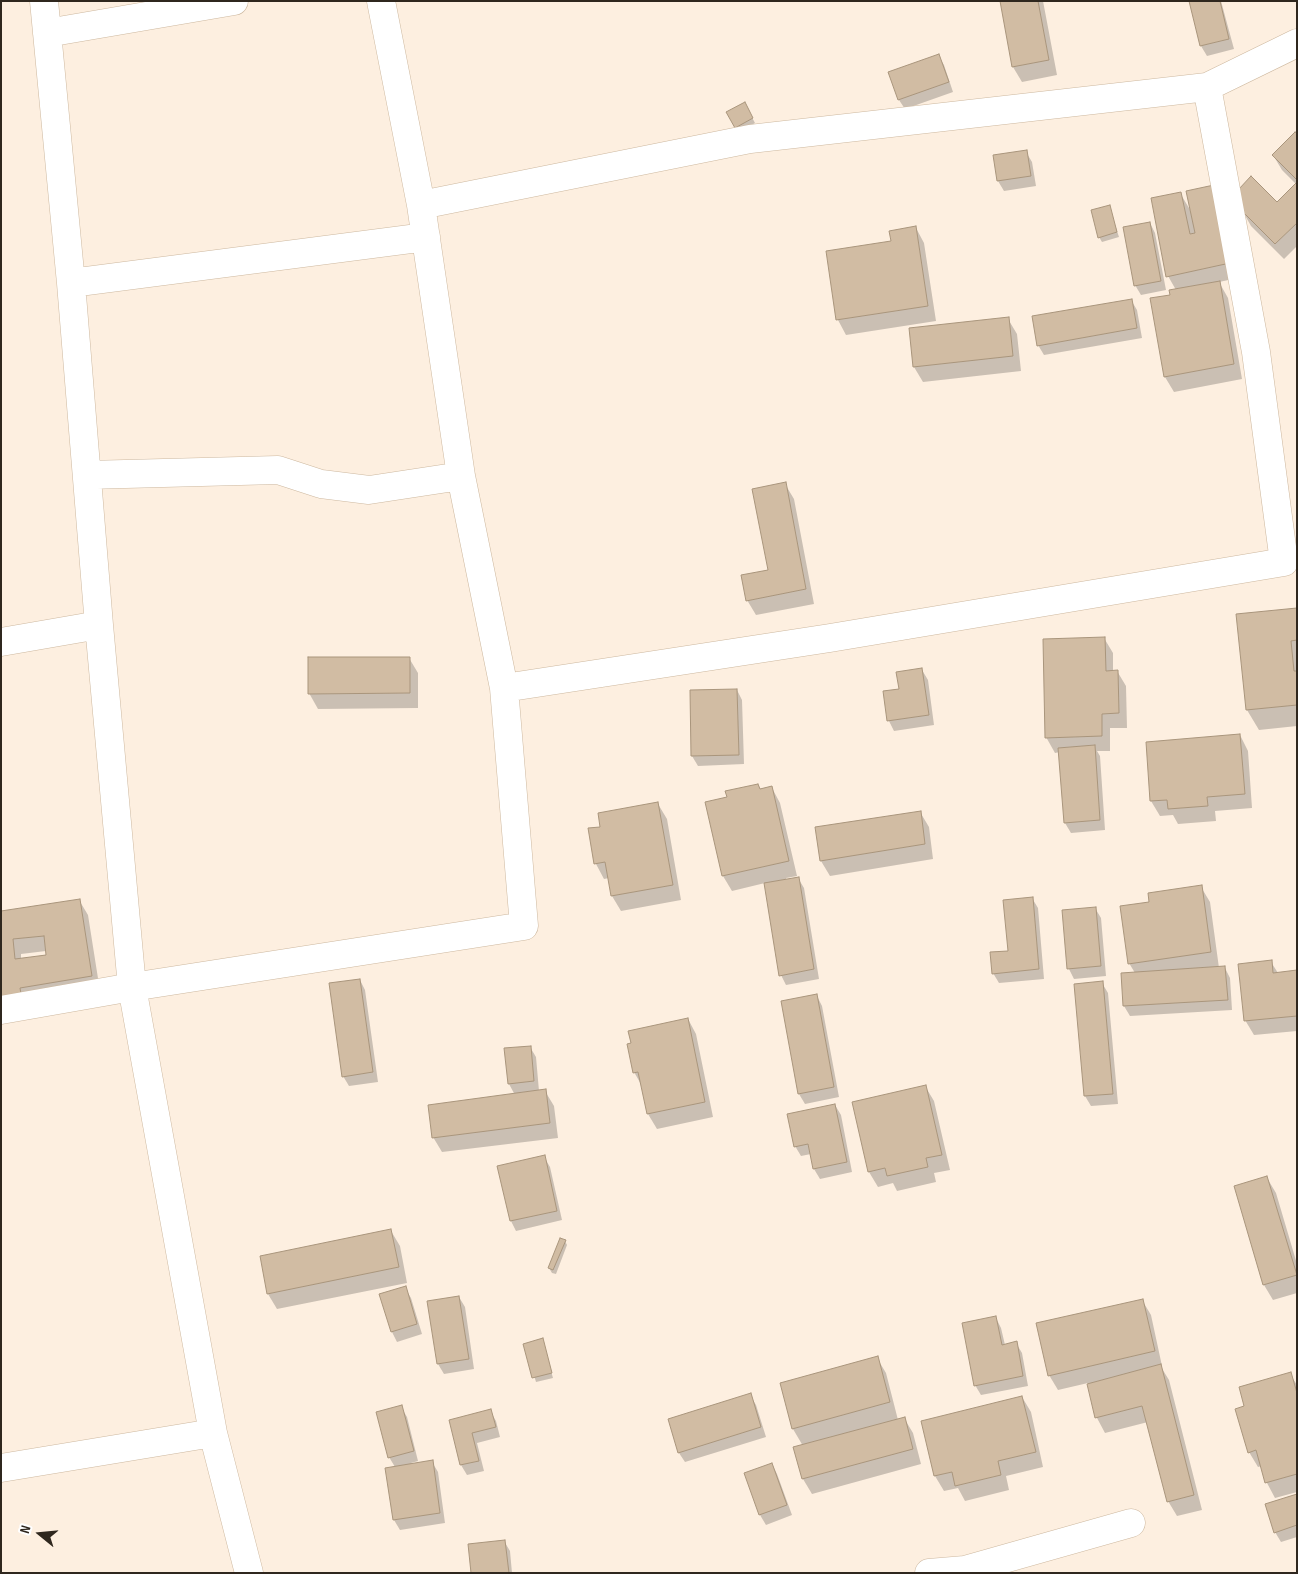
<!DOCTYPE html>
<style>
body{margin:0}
#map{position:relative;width:1298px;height:1574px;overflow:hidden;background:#fdefe0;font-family:"Sofia Sans Condensed",sans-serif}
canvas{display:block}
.frame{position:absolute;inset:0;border:2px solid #2f271e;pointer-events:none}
.north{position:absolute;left:15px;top:1509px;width:50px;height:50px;-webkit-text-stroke:4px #fff;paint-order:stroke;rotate:287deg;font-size:14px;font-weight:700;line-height:20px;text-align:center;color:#2f271e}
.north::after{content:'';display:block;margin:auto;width:18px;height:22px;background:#2f271e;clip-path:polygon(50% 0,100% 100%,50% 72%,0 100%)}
</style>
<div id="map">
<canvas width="1298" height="1574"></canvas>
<div class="frame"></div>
<div class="north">N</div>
</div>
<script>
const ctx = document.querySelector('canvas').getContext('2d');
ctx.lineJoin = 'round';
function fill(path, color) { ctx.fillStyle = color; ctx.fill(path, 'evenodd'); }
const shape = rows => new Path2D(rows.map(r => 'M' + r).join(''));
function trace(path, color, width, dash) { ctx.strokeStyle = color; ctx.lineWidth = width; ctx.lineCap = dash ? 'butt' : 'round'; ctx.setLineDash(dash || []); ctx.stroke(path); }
fill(shape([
 [1001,1,1043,1,1057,75,1022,82,1013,67],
 [1192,1,1221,1,1234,49,1207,56,1201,46],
 [938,55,944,65,953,92,905,109,899,100],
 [747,108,755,123,739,132,728,112],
 [1297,135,1297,246,1284,259,1251,226,1242,210,1277,204,1296,184,1282,170,1273,155],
 [1026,152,1032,162,1036,186,1004,191,998,181,995,156],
 [1180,193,1192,213,1238,278,1219,282,1228,298,1242,379,1174,392,1165,377,1152,299,1172,296,1176,290,1168,276],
 [1109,206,1119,237,1102,242,1099,237],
 [1150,223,1155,233,1166,290,1141,295,1135,285],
 [916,228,924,243,936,321,846,335,838,320,828,252,892,242],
 [1131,300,1137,310,1142,338,1044,355,1038,345],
 [1008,319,1017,334,1021,371,923,382,914,367,910,329],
 [785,484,794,499,814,604,756,615,747,600,769,571],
 [1297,609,1297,726,1259,730,1247,710],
 [1104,638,1113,653,1113,672,1117,671,1126,686,1127,728,1110,728,1110,751,1097,751,1100,756,1105,830,1071,833,1065,823,1060,752,1055,753,1046,737],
 [409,658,418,673,418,708,318,709,309,693],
 [922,670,928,680,934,725,894,731,889,721,900,690],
 [737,690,742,700,744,764,698,766,692,756],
 [1240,735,1248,751,1252,808,1215,811,1216,821,1178,824,1173,815,1160,816,1151,801],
 [758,785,761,790,772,788,780,803,797,876,786,878,787,880,798,878,804,888,819,979,786,985,781,975,765,883,732,891,723,876,728,798],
 [658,804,667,819,681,900,621,911,612,896,609,878,604,879,596,864,590,830,601,828],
 [920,812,929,827,933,859,830,876,821,861],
 [1201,887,1210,902,1219,968,1225,968,1230,978,1232,1010,1130,1016,1124,1006,1123,974,1135,973,1129,963,1151,903],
 [1032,898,1038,908,1044,979,999,983,993,973,1009,952],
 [79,900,88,915,100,991,1,1010,1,912],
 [46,951,47,956,21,959,21,954],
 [1095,908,1101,918,1106,976,1074,979,1069,969],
 [1271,962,1278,973,1297,971,1297,1031,1254,1035,1245,1020],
 [360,980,365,990,378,1082,349,1086,343,1076],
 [1102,983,1108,993,1118,1104,1091,1106,1085,1096,1076,985],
 [817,996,822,1006,839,1097,805,1104,799,1094],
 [688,1019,696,1034,713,1117,657,1129,648,1114,642,1086,634,1072],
 [530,1047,536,1057,539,1091,545,1091,554,1106,558,1138,442,1152,433,1137,515,1095,509,1084,505,1050],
 [925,1086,934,1101,950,1170,934,1173,936,1182,897,1191,893,1183,878,1187,869,1172,854,1103],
 [835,1105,841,1115,852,1172,820,1179,814,1169,811,1154,801,1156,795,1146],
 [544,1157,550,1167,562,1220,516,1231,511,1221],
 [1267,1178,1276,1193,1297,1264,1297,1293,1273,1300,1264,1285,1236,1187],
 [391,1231,400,1246,407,1283,277,1309,268,1294],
 [565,1241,567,1245,556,1274,552,1273,549,1268],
 [405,1288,411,1298,422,1334,397,1342,392,1332],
 [459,1297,465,1307,474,1369,444,1374,438,1364],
 [1142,1300,1151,1315,1162,1366,1161,1367,1169,1380,1202,1510,1177,1516,1168,1501,1148,1422,1105,1433,1097,1418,1088,1383,1058,1390,1049,1375],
 [996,1318,1001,1328,1005,1345,1016,1343,1022,1353,1028,1386,981,1395,975,1385],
 [542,1340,553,1378,536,1382,525,1345],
 [877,1358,886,1373,898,1420,904,1418,913,1433,921,1464,812,1494,803,1479,803,1446,793,1429],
 [1290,1374,1297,1385,1297,1492,1275,1498,1267,1483,1262,1466,1258,1467,1249,1452,1246,1407],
 [750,1395,756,1405,766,1437,685,1462,679,1453],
 [1022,1397,1031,1412,1043,1467,1006,1476,1009,1490,965,1501,958,1488,944,1491,935,1476,922,1422],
 [401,1407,407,1417,418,1461,411,1463,411,1465,432,1462,438,1472,445,1523,400,1530,394,1520,395,1467,389,1457],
 [490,1411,496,1421,500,1437,477,1443,484,1471,467,1475,461,1465,450,1421],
 [772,1464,777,1474,792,1515,766,1525,760,1515,746,1474],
 [1297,1495,1297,1537,1281,1542,1275,1532],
 [504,1541,510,1551,512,1573,473,1573]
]), '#0003');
const building = shape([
 [1000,1,1038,1,1049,60,1012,67,1000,1],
 [1189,1,1220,1,1229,39,1200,46,1189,1],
 [939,54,949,82,898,100,888,72,939,54],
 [745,102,753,118,735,128,726,112,745,102],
 [1295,132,1297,133,1297,180,1272,155,1295,132],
 [1027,150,1031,176,997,181,993,155,1027,150],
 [1251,176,1277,202,1297,182,1297,223,1275,244,1241,210,1239,189,1251,176],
 [1214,185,1230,263,1166,277,1151,198,1181,192,1190,234,1195,233,1186,191,1214,185],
 [1110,205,1117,232,1098,238,1091,210,1110,205],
 [1150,222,1161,281,1134,286,1123,227,1150,222],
 [916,226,928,306,836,320,826,251,891,241,889,231,916,226],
 [1220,281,1234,364,1164,377,1150,298,1170,295,1169,290,1220,281],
 [1132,299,1137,328,1037,346,1032,316,1132,299],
 [1009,317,1013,356,913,367,909,328,1009,317],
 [786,482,806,589,746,601,741,575,768,570,752,489,786,482],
 [1297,608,1297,640,1291,641,1294,671,1297,671,1297,705,1246,710,1236,614,1297,608],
 [1105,637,1106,671,1118,670,1119,713,1102,714,1102,736,1045,738,1043,639,1105,637],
 [308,657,410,657,410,693,308,694,308,657],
 [922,668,929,715,887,721,883,691,899,689,896,672,922,668],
 [737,689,739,755,691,756,690,690,737,689],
 [1240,734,1245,794,1207,797,1208,806,1168,809,1167,800,1150,801,1146,742,1240,734],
 [1095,745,1100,820,1064,823,1058,748,1095,745],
 [758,784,760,789,772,786,789,861,722,876,705,802,727,797,725,791,758,784],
 [658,802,673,885,611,896,605,862,594,864,588,828,600,827,598,813,658,802],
 [921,811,925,844,820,861,815,827,921,811],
 [799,877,814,969,779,976,764,883,799,877],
 [1202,885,1211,952,1128,964,1120,906,1149,902,1148,893,1202,885],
 [1033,897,1039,969,992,974,990,952,1008,951,1003,900,1033,897],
 [80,899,92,976,20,988,21,994,1,997,1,911,80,899],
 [44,936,46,955,15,959,13,939,44,936],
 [1096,907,1101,966,1067,969,1062,910,1096,907],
 [1272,960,1273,973,1297,970,1297,1016,1244,1021,1238,964,1272,960],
 [1225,966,1228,1000,1123,1006,1121,973,1225,966],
 [360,979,373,1072,342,1077,329,983,360,979],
 [1103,981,1113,1094,1084,1096,1074,984,1103,981],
 [817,994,834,1087,798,1094,781,1001,817,994],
 [688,1018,705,1102,647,1114,638,1072,633,1073,627,1044,631,1043,628,1031,688,1018],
 [531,1046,534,1081,508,1084,504,1048,531,1046],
 [926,1085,942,1155,926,1158,928,1167,887,1176,885,1168,868,1172,852,1102,926,1085],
 [546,1089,550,1123,432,1138,428,1105,546,1089],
 [835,1104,847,1162,813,1169,808,1144,794,1147,787,1114,835,1104],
 [545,1155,557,1211,510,1221,497,1166,545,1155],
 [1267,1176,1297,1275,1263,1285,1234,1186,1267,1176],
 [391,1229,399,1267,267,1294,260,1256,391,1229],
 [560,1238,566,1240,553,1270,548,1268,560,1238],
 [406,1286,417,1324,391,1332,379,1294,406,1286],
 [459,1296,469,1359,437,1364,427,1301,459,1296],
 [1143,1299,1155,1351,1048,1376,1036,1323,1143,1299],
 [996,1316,1002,1345,1017,1341,1023,1376,974,1386,962,1323,996,1316],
 [543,1338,552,1373,532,1378,523,1344,543,1338],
 [878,1356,890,1402,792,1429,780,1383,878,1356],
 [1161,1364,1194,1495,1167,1502,1142,1406,1095,1418,1087,1384,1161,1364],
 [1291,1372,1297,1393,1297,1474,1265,1483,1256,1450,1248,1453,1235,1409,1244,1406,1239,1387,1291,1372],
 [751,1393,761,1427,678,1453,668,1419,751,1393],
 [1022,1396,1036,1452,998,1461,1001,1475,955,1486,952,1472,934,1476,921,1421,1022,1396],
 [402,1405,414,1451,388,1458,376,1412,402,1405],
 [491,1409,496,1427,472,1433,479,1461,460,1465,449,1420,491,1409],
 [905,1417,913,1449,802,1479,793,1447,905,1417],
 [433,1460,440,1513,393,1520,385,1468,433,1460],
 [772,1463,787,1505,759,1515,744,1473,772,1463],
 [1297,1494,1297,1525,1274,1533,1265,1504,1297,1494],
 [505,1540,509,1573,471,1573,468,1544,505,1540]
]);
fill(building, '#d1bca3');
trace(building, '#a9957c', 1);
const street = shape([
 [381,1,421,205],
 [47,33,234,1],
 [71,283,426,237],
 [87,475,278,470,321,484,369,490,461,476],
 [1,642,99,625],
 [504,688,461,476,421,205,750,139,1207,87],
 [1,1010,132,987,524,926,504,688,830,638,1284,562,1256,352,1207,87,1297,43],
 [213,1433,249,1573],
 [1,1468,213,1433,132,987,99,625,71,283,44,1],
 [929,1573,965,1570,1131,1523]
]);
trace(street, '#cdb89f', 29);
trace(street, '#fff', 28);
</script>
